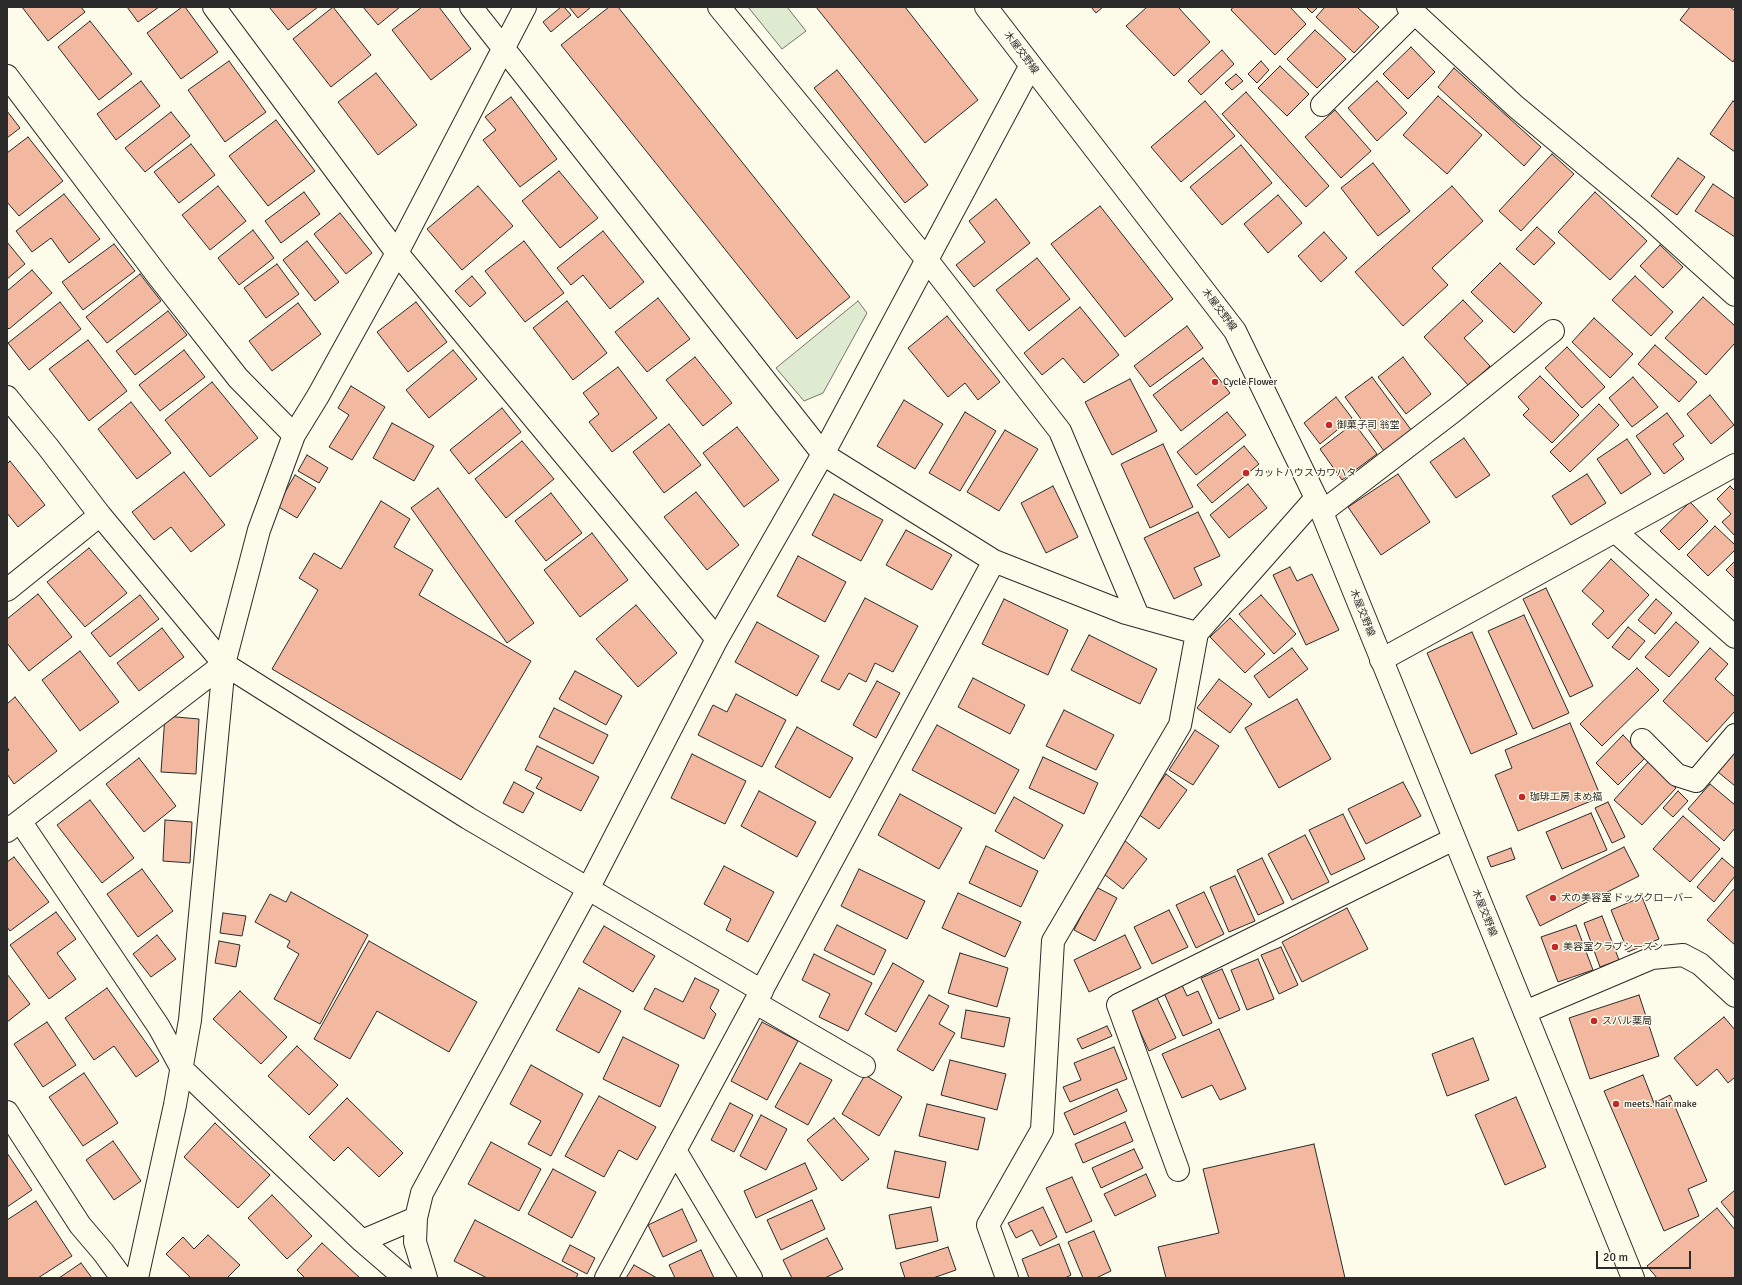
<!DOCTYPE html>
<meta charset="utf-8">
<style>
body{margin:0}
#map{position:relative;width:1742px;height:1285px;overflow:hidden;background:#fdfbea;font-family:Signika,sans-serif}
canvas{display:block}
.frame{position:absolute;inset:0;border:8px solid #2b2b2b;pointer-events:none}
.scale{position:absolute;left:1596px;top:1251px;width:95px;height:18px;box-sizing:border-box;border:2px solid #2b2b2b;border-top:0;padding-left:5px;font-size:12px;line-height:14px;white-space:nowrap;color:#2b2b2b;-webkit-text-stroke:3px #fdfbea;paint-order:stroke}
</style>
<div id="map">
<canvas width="1742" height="1285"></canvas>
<div class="frame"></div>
<div class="scale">20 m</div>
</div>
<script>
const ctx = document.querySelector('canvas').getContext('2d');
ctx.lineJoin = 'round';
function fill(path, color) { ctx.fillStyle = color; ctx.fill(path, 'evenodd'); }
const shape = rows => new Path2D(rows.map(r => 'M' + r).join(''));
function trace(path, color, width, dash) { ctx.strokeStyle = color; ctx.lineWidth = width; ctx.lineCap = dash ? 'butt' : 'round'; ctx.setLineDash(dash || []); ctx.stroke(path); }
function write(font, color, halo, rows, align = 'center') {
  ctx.font = font + ' Signika,"Noto Sans JP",sans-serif'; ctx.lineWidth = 3; ctx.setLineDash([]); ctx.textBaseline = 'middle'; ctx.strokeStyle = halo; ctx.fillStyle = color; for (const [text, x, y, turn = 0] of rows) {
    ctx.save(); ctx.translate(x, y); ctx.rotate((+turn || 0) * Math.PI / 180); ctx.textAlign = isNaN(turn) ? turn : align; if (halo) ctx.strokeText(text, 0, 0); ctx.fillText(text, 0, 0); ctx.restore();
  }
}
const green = shape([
 [748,7,787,7,806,31,782,49,748,7],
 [858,301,867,313,823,393,804,401,776,368,858,301]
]);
fill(green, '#deebd1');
trace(green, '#74746e', 1);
const building = shape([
 [22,7,81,7,85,12,48,41,22,7],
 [127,7,159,7,138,22,127,7],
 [182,7,185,7,218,52,181,79,147,33,182,7],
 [269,7,318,7,288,30,269,7],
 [333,7,371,55,331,87,293,39,333,7],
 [363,7,400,7,378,25,363,7],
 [422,7,439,7,471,49,431,80,392,30,422,7],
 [561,7,564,7,571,15,551,32,543,22,561,7],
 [569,7,591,7,578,18,569,7],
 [609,7,618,7,850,297,797,339,561,45,609,7],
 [816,7,905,7,978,100,925,143,816,7],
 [1091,7,1103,7,1096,13,1091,7],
 [1147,7,1178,7,1210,42,1174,76,1126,26,1147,7],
 [1233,7,1290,7,1306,24,1275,55,1231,10,1233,7],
 [1306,7,1318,7,1312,13,1306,7],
 [1325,7,1357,7,1379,27,1354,53,1316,17,1325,7],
 [1690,7,1730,7,1735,11,1735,58,1733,62,1680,20,1690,7],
 [90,21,132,74,99,100,58,47,90,21],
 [1315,30,1346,59,1317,88,1287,59,1315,30],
 [1411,47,1435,72,1408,99,1383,74,1411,47],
 [1222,50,1234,64,1201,95,1188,81,1222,50],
 [229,61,266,112,225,142,188,90,229,61],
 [1261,61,1269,70,1257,83,1248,74,1261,61],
 [1280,66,1309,94,1287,116,1258,88,1280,66],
 [1454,68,1541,147,1524,166,1438,87,1454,68],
 [837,70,928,185,905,203,814,88,837,70],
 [376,73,417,125,378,155,338,102,376,73],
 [1236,74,1243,81,1232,90,1225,83,1236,74],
 [141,81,160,106,116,140,97,114,141,81],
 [1377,81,1407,113,1377,141,1348,108,1377,81],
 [1246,92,1329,186,1306,207,1222,114,1246,92],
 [1438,96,1482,135,1447,174,1403,135,1438,96],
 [511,97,557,159,520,187,483,140,496,130,485,117,511,97],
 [1205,101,1235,136,1181,182,1151,147,1205,101],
 [1733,101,1735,103,1735,152,1710,134,1733,101],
 [1335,110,1371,151,1341,178,1305,137,1335,110],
 [7,111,20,128,7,138,7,111],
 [171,112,190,136,145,172,125,148,171,112],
 [276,120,315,171,268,206,229,156,276,120],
 [28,137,63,181,19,216,7,202,7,153,28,137],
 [191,144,215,175,179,203,154,172,191,144],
 [1241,145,1272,183,1222,225,1190,187,1241,145],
 [1552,154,1574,174,1521,231,1499,211,1552,154],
 [1678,158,1705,177,1677,215,1651,196,1678,158],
 [1373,163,1410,211,1378,236,1341,188,1373,163],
 [559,171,598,218,560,248,522,201,559,171],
 [1713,184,1735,199,1735,237,1695,211,1713,184],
 [218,186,246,221,210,250,182,215,218,186],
 [478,186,513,226,462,270,427,229,478,186],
 [1452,186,1483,221,1432,268,1448,285,1403,326,1355,272,1452,186],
 [304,192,320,214,281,243,265,221,304,192],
 [1595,192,1647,241,1610,280,1558,232,1595,192],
 [64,194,100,239,69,263,51,238,32,252,16,231,64,194],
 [1278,195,1302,223,1268,253,1244,224,1278,195],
 [996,199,1030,243,974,287,956,265,985,242,969,221,996,199],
 [1100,206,1173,299,1125,337,1051,244,1100,206],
 [340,213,372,253,346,274,314,234,340,213],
 [1537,227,1555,243,1534,265,1516,249,1537,227],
 [253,230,274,258,239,285,218,258,253,230],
 [603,231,644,282,610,309,583,275,571,285,557,268,603,231],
 [1324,232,1347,258,1321,282,1298,256,1324,232],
 [307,241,339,282,315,301,283,260,307,241],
 [524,241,564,293,525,322,485,271,524,241],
 [7,242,25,264,7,279,7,242],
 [114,244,135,271,83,310,62,282,114,244],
 [1660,245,1683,267,1663,288,1640,266,1660,245],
 [1037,258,1070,299,1029,331,996,290,1037,258],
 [1500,263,1542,303,1514,333,1471,292,1500,263],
 [277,264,299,294,266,318,244,288,277,264],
 [32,270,52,293,9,329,7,327,7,291,32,270],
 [140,274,161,301,107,343,86,317,140,274],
 [472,276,486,293,470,307,455,291,472,276],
 [1635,276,1673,312,1651,336,1612,300,1635,276],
 [1703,297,1735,326,1735,343,1706,375,1665,338,1703,297],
 [658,298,690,339,647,372,615,332,658,298],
 [1463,300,1483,321,1464,338,1490,366,1469,386,1424,337,1463,300],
 [567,301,607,353,573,380,533,328,567,301],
 [60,302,81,329,29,370,8,343,60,302],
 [416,302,447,342,408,372,377,332,416,302],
 [298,303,321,334,272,371,249,341,298,303],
 [1080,307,1119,355,1084,383,1063,358,1042,375,1024,353,1080,307],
 [168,311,187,335,135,375,116,351,168,311],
 [947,316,1000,382,978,400,965,383,948,397,908,348,947,316],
 [1594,318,1633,354,1610,378,1572,342,1594,318],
 [1187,326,1203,348,1150,387,1134,366,1187,326],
 [88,340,127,391,89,421,49,369,88,340],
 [1655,345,1697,382,1679,402,1638,364,1655,345],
 [1567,347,1605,387,1582,408,1545,368,1567,347],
 [184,350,205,377,160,411,139,385,184,350],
 [453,350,477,379,429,418,406,390,453,350],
 [695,357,732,403,703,426,666,380,695,357],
 [1403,357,1431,394,1406,414,1378,377,1403,357],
 [1203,358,1230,393,1181,431,1153,395,1203,358],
 [618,367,657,418,612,452,589,422,599,414,583,393,618,367],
 [1540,376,1579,415,1552,443,1523,415,1529,409,1518,397,1540,376],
 [1372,377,1412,431,1384,451,1345,397,1372,377],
 [1633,377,1658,407,1632,427,1609,398,1633,377],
 [1130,379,1157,431,1112,455,1085,402,1130,379],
 [212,382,258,438,210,477,165,420,212,382],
 [351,386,385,407,352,460,329,447,349,415,338,408,351,386],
 [1710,395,1734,425,1711,444,1687,414,1710,395],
 [1336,397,1352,418,1320,444,1304,423,1336,397],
 [904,400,943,424,915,469,877,446,904,400],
 [131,402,171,453,137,479,98,429,131,402],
 [1599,404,1619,425,1570,472,1550,452,1599,404],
 [502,408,521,432,469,474,450,450,502,408],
 [965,412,996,431,960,491,929,473,965,412],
 [1227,412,1246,435,1196,475,1177,452,1227,412],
 [1667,413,1684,436,1673,444,1684,459,1664,474,1636,436,1667,413],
 [392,423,434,446,414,481,373,458,392,423],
 [1354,423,1377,454,1342,480,1320,449,1354,423],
 [669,424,701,465,664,493,633,452,669,424],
 [737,427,779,480,744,507,703,453,737,427],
 [1005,430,1038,449,999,511,967,492,1005,430],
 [1464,438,1490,475,1456,498,1430,462,1464,438],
 [1627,439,1651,474,1621,494,1597,459,1627,439],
 [522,441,554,479,506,518,475,479,522,441],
 [1163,444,1193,507,1150,528,1121,464,1163,444],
 [1244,446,1259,464,1212,503,1197,485,1244,446],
 [307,455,328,468,319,483,298,471,307,455],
 [10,461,45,505,18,527,7,513,7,464,10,461],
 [184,472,225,525,191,552,171,527,154,540,132,512,184,472],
 [1398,474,1430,522,1381,555,1348,507,1398,474],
 [1587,474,1606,503,1571,525,1552,496,1587,474],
 [295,475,316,488,297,518,277,506,295,475],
 [1248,484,1267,508,1229,538,1210,515,1248,484],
 [1053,486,1078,537,1046,553,1021,503,1053,486],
 [1730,486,1735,491,1735,536,1722,522,1731,514,1717,499,1730,486],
 [438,488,534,623,507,643,411,508,438,488],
 [696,492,739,545,707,570,664,517,696,492],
 [551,493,582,533,546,561,515,521,551,493],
 [834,494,883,520,861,561,812,535,834,494],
 [381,501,410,519,394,547,433,570,419,595,531,661,461,780,272,669,318,590,299,578,314,553,341,569,381,501],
 [1690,502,1708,521,1679,550,1660,531,1690,502],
 [1198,512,1220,556,1194,568,1202,585,1174,599,1144,538,1198,512],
 [1715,526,1735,545,1735,550,1708,576,1687,555,1715,526],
 [906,530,952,555,932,590,886,565,906,530],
 [592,533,628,580,580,617,544,570,592,533],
 [89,548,127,593,85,627,47,582,89,548],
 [798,556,846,582,825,622,777,596,798,556],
 [1611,559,1649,595,1608,639,1592,624,1604,611,1582,591,1611,559],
 [1735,561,1735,579,1726,570,1735,561],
 [1290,567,1297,581,1312,574,1339,630,1306,645,1273,575,1290,567],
 [1546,588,1593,686,1570,697,1523,599,1546,588],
 [38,594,72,637,29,671,7,643,7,619,38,594],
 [140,595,159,619,110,657,91,633,140,595],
 [1261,595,1296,634,1274,654,1239,614,1261,595],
 [865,598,918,626,893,672,875,663,866,682,849,673,839,690,821,681,865,598],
 [1004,599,1068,630,1048,675,982,644,1004,599],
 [1656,599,1672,613,1655,634,1638,620,1656,599],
 [636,605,677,653,638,687,596,639,636,605],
 [1524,615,1569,713,1533,729,1488,631,1524,615],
 [1230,618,1265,654,1245,673,1210,637,1230,618],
 [757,622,819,656,797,696,735,662,757,622],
 [1676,622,1699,642,1669,677,1645,657,1676,622],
 [1628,627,1645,641,1629,660,1612,647,1628,627],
 [162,628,184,657,139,691,117,663,162,628],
 [1472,632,1517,734,1471,754,1427,653,1472,632],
 [1089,635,1157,669,1140,704,1071,670,1089,635],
 [1292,648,1308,669,1269,698,1254,676,1292,648],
 [1710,648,1728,664,1715,679,1735,697,1735,711,1707,742,1663,701,1710,648],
 [80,651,119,702,80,731,42,680,80,651],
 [1637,668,1659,690,1602,746,1580,724,1637,668],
 [575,671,622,696,606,725,559,699,575,671],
 [973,678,1025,705,1010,734,958,707,973,678],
 [1219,679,1252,704,1230,733,1197,708,1219,679],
 [877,681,900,693,876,738,853,725,877,681],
 [736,694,786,720,762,767,698,735,713,705,727,712,736,694],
 [15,697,57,751,14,784,7,774,7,752,9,750,7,747,7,704,15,697],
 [1297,699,1331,759,1279,788,1245,728,1297,699],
 [554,708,608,735,593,764,539,737,554,708],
 [1064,710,1114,735,1096,770,1046,746,1064,710],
 [165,716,199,719,196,774,161,772,165,716],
 [1570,723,1601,797,1518,831,1495,775,1512,768,1505,750,1570,723],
 [937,725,1019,770,995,814,912,770,937,725],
 [797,727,853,758,830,798,775,767,797,727],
 [1195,730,1219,746,1193,785,1169,770,1195,730],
 [1623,735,1645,758,1618,785,1596,763,1623,735],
 [537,746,599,777,581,811,536,788,542,778,525,770,537,746],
 [1735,751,1735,786,1718,772,1735,751],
 [692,754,746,781,725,824,671,798,692,754],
 [1043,757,1098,783,1084,814,1029,788,1043,757],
 [139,758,176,806,144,832,106,784,139,758],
 [1648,762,1676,788,1642,825,1614,800,1648,762],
 [1166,774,1187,790,1159,829,1138,814,1166,774],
 [514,782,534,793,523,813,503,803,514,782],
 [1403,782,1421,816,1366,844,1348,809,1403,782],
 [1710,784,1735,805,1735,828,1724,841,1688,809,1710,784],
 [759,791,816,822,797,857,741,826,759,791],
 [1678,791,1688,801,1673,817,1663,808,1678,791],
 [900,794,962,828,939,869,878,835,900,794],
 [1014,797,1063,825,1044,859,995,831,1014,797],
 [90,800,134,858,102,883,57,825,90,800],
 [1608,802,1625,837,1612,843,1595,808,1608,802],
 [1591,813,1607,850,1562,869,1546,832,1591,813],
 [1343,814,1365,859,1331,875,1309,830,1343,814],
 [1683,816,1720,849,1690,882,1653,849,1683,816],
 [165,820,192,822,190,863,163,861,165,820],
 [1305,835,1329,882,1292,900,1268,854,1305,835],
 [1124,840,1147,859,1123,889,1100,871,1124,840],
 [986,846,1038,871,1021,907,969,883,986,846],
 [1624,847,1639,876,1540,926,1526,896,1624,847],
 [1511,848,1515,859,1491,867,1487,857,1511,848],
 [14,857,49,902,10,931,7,927,7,862,14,857],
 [1262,858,1284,903,1258,915,1237,870,1262,858],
 [1722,858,1735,869,1735,876,1714,902,1697,887,1722,858],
 [724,866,774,892,748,942,726,930,731,919,704,904,724,866],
 [142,869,173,911,138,937,107,894,142,869],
 [859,869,925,901,907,939,841,906,859,869],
 [1235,876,1255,921,1229,932,1210,887,1235,876],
 [1096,887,1117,898,1095,941,1074,930,1096,887],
 [1735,888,1735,945,1707,920,1735,888],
 [291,892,368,935,320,1024,274,999,299,954,287,947,290,941,255,922,270,894,286,902,291,892],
 [1204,892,1224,934,1196,948,1176,905,1204,892],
 [958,893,1021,922,1005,957,942,928,958,893],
 [1642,897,1659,939,1628,952,1611,910,1642,897],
 [1347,908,1368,949,1302,982,1282,942,1347,908],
 [1169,910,1188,947,1152,964,1134,927,1169,910],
 [56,912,76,939,57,953,76,979,49,999,10,945,56,912],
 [223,913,246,916,242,936,220,933,223,913],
 [1602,916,1619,960,1600,967,1584,923,1602,916],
 [837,925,886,950,874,975,824,950,837,925],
 [1576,925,1593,970,1558,982,1541,937,1576,925],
 [604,926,655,956,633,992,583,962,604,926],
 [157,935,176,959,151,977,133,954,157,935],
 [1125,935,1141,968,1089,992,1074,960,1125,935],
 [219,941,240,945,236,967,215,963,219,941],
 [369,941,477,1002,449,1052,377,1011,350,1059,314,1039,369,941],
 [1281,947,1298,985,1279,994,1261,955,1281,947],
 [960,953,1008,968,997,1007,948,993,960,953],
 [814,954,872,983,848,1031,819,1017,830,994,802,980,814,954],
 [1258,959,1274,999,1247,1010,1231,970,1258,959],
 [893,963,924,981,896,1032,865,1014,893,963],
 [1222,969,1240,1010,1219,1019,1201,978,1222,969],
 [7,974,30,1004,7,1022,7,974],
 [695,978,719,990,710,1008,716,1014,704,1039,644,1009,655,988,683,1002,695,978],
 [1182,985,1187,996,1198,991,1212,1023,1183,1036,1164,993,1182,985],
 [107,988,159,1061,136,1077,114,1046,94,1060,65,1018,107,988],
 [579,988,621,1011,599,1053,556,1030,579,988],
 [240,991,287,1037,261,1064,213,1019,240,991],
 [929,995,949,1006,939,1024,955,1033,933,1071,897,1050,929,995],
 [1639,995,1659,1056,1590,1079,1569,1018,1639,995],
 [1156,996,1176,1038,1149,1051,1129,1008,1156,996],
 [966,1010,1010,1018,1004,1047,961,1038,966,1010],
 [1724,1017,1735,1030,1735,1077,1728,1083,1717,1069,1697,1086,1674,1058,1724,1017],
 [47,1022,76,1065,43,1087,14,1044,47,1022],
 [762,1022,798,1041,767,1100,731,1081,762,1022],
 [1107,1026,1112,1036,1082,1049,1077,1039,1107,1026],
 [1219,1029,1246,1089,1220,1100,1212,1085,1182,1098,1162,1054,1219,1029],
 [623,1037,679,1065,660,1107,603,1079,623,1037],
 [1473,1038,1489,1080,1447,1096,1432,1054,1473,1038],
 [297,1046,338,1085,309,1115,268,1076,297,1046],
 [1114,1047,1127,1079,1070,1102,1063,1087,1081,1080,1074,1063,1114,1047],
 [950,1060,1006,1074,997,1110,941,1095,950,1060],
 [800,1063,832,1080,808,1125,775,1107,800,1063],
 [531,1065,583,1094,551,1156,528,1144,541,1121,510,1104,531,1065],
 [84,1073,118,1123,83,1146,49,1097,84,1073],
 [865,1075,902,1097,879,1136,842,1114,865,1075],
 [1643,1075,1654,1103,1670,1095,1707,1181,1688,1189,1699,1216,1664,1231,1604,1091,1643,1075],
 [1117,1089,1127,1111,1074,1135,1064,1113,1117,1089],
 [599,1096,656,1127,637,1160,619,1150,604,1177,565,1156,599,1096],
 [1516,1097,1546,1167,1505,1185,1475,1115,1516,1097],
 [347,1098,403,1153,379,1177,348,1147,334,1161,309,1137,347,1098],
 [730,1103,753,1115,734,1152,711,1140,730,1103],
 [927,1104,985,1118,978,1150,919,1136,927,1104],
 [761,1115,787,1129,766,1170,740,1156,761,1115],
 [834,1118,869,1159,842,1181,807,1140,834,1118],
 [1125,1122,1133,1141,1083,1163,1075,1144,1125,1122],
 [215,1123,270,1175,238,1208,184,1157,215,1123],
 [113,1141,141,1181,114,1200,86,1160,113,1141],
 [491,1142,541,1169,519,1211,468,1184,491,1142],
 [1314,1144,1345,1278,1166,1278,1158,1247,1219,1233,1203,1169,1314,1144],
 [1134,1149,1143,1168,1101,1188,1092,1168,1134,1149],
 [895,1151,946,1162,939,1198,887,1188,895,1151],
 [7,1153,32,1190,7,1207,7,1153],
 [805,1163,817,1189,756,1218,744,1191,805,1163],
 [553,1169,596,1192,572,1238,528,1214,553,1169],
 [1146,1174,1156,1196,1115,1216,1104,1194,1146,1174],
 [1072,1177,1092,1221,1066,1233,1046,1188,1072,1177],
 [1735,1190,1735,1219,1721,1202,1735,1190],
 [272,1195,312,1236,287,1259,248,1218,272,1195],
 [812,1200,825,1229,781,1250,767,1220,812,1200],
 [36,1201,72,1256,38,1278,7,1278,7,1220,36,1201],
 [931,1207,938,1241,896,1249,889,1215,931,1207],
 [1043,1207,1057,1237,1040,1246,1032,1230,1016,1238,1008,1223,1043,1207],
 [1717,1208,1735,1230,1735,1278,1657,1278,1647,1266,1717,1208],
 [682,1209,697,1241,663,1257,648,1225,682,1209],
 [475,1220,578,1274,576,1278,487,1278,454,1261,475,1220],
 [1094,1231,1111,1271,1096,1278,1083,1278,1068,1242,1094,1231],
 [208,1235,240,1265,227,1278,191,1278,166,1254,183,1237,194,1249,208,1235],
 [827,1238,843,1269,825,1278,792,1278,783,1260,827,1238],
 [322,1243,360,1278,305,1278,297,1270,322,1243],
 [1059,1244,1071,1275,1065,1278,1029,1278,1022,1259,1059,1244],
 [570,1245,595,1258,587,1274,562,1261,570,1245],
 [948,1247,956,1270,933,1278,905,1278,900,1263,948,1247],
 [701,1250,714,1278,675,1278,669,1265,701,1250],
 [81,1263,92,1278,59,1278,81,1263],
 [634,1265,657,1278,626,1278,634,1265]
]);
fill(building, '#f2b8a0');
trace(building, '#2b2b2b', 1);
const minor = shape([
 [214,7,397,253,717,639],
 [471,7,823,454,994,561,606,1278],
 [719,7,927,260,1060,431,1138,616],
 [1408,7,1515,106,1647,216,1735,295],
 [7,76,158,276,238,378,294,435],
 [1322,105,1415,13],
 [7,397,48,447,100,515,224,664,468,818,762,991],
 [1322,512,1455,410,1553,331],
 [1616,532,1735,637],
 [994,561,1126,613,1197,633,1316,498],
 [7,590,100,515],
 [1381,660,1735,465],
 [1642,740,1677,775,1696,781,1735,735],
 [20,821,159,1027,182,1069,362,1241,405,1278],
 [7,831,224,664],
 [756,1003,864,1066],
 [1525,1012,1652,958,1683,955,1700,964,1735,996],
 [7,1112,80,1225,103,1252,122,1278],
 [676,1152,751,1278],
 [1178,1170,1118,1005,1454,839],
 [362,1241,416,1218],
 [137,1278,175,1105,190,1020,224,664,259,530,294,435,318,396,397,253,525,7],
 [426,1278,415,1242,416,1218,422,1193,588,889,717,639,823,454,1030,67],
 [1007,1278,988,1225,1042,1130,1053,941,1180,725,1197,633]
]);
const major = shape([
 [986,7,1235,331,1316,498,1633,1278]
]);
trace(minor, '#2b2b2b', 24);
trace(major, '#2b2b2b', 24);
trace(minor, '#fdfbea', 22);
trace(major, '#fdfbea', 22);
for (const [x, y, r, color] of [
 [1215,382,4,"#c62828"],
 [1329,425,4,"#c62828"],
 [1246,473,4,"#c62828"],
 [1522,797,4,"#c62828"],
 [1553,898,4,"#c62828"],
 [1555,947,4,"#c62828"],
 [1594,1021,4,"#c62828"],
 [1616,1104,4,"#c62828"]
]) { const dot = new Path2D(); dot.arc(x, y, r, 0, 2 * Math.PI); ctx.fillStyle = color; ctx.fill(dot); trace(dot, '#fdfbea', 1.5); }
write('10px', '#2b2b2b', '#fdfbea', [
 ["木屋交野線",1021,53,53],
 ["木屋交野線",1219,310,53],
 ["木屋交野線",1362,613,68],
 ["木屋交野線",1484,913,68]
]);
write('10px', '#2b2b2b', '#fdfbea', [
 ["Cycle Flower",1223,382],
 ["御菓子司 翁堂",1337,425],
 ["カットハウス カワハタ",1254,473],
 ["珈琲工房 まめ福",1530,797],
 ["犬の美容室 ドッグクローバー",1561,898],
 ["美容室クラブシーズン",1563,947],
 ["スバル薬局",1602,1021],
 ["meets. hair make",1624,1104]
], 'left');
</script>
